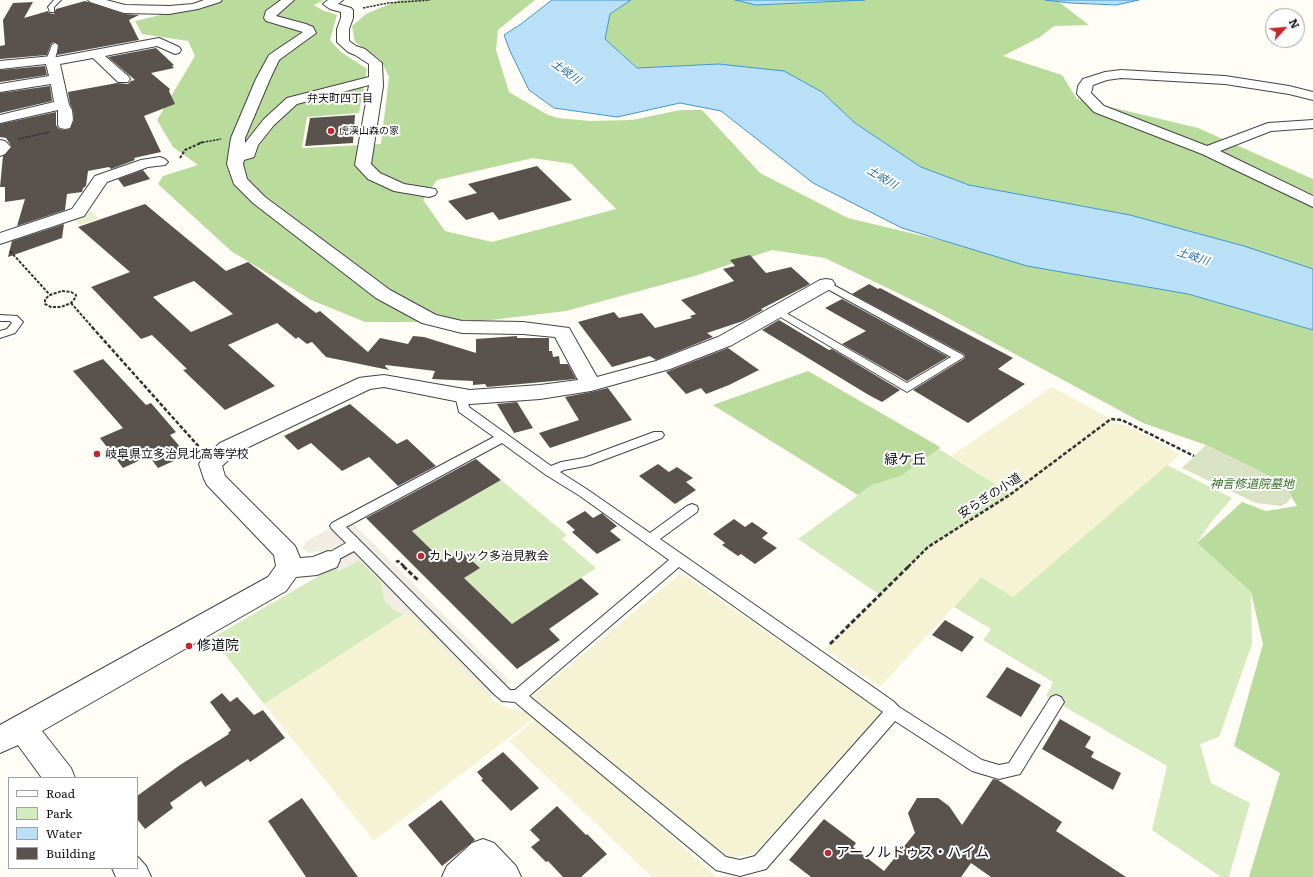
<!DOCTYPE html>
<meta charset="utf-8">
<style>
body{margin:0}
#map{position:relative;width:1313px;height:877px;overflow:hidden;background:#fffdf5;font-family:Literata,serif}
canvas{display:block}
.legend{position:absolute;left:8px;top:777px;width:130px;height:92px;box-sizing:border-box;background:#fff;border:1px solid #a0a0a0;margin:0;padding:5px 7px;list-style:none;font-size:12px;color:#111}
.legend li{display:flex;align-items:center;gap:8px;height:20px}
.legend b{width:20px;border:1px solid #a0a0a0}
.north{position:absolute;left:1265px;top:8px;width:40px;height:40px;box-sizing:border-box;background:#fff;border:1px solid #a0a0a0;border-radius:50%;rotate:64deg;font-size:11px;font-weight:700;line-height:16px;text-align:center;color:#111}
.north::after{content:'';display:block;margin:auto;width:14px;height:18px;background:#c4262e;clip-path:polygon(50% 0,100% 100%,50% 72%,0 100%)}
</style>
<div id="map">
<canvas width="1313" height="877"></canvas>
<ul class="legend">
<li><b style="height:5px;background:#fff"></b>Road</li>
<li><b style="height:11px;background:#d5ebbd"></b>Park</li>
<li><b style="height:11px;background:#b9e0f7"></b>Water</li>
<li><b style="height:11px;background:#5a524d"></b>Building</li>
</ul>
<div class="north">N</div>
</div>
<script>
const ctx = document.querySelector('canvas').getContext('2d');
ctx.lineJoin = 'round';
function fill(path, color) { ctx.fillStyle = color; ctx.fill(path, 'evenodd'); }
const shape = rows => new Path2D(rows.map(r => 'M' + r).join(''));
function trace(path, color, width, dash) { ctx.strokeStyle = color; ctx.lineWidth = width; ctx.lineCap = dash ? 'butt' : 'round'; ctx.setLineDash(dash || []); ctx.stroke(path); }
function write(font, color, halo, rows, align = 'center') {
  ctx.font = font + ' Literata,"Noto Sans JP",serif'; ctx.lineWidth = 4; ctx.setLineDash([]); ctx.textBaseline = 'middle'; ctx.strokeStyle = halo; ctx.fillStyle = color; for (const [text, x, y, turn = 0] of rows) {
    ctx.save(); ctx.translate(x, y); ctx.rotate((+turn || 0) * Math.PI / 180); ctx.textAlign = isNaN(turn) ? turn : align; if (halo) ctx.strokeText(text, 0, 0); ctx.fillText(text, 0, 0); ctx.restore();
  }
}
fill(shape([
 [1052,387,1111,419,1108,422,1126,425,1181,454,1013,597,981,577,880,687,825,649,930,546,1011,494,951,456],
 [681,573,882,712,754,854,720,860,531,697],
 [404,614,413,617,495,702,518,712,527,710,536,717,374,841,264,704],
 [538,717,716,877,652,877,509,741]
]), '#f6f3d4');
fill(shape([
 [939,449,1011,494,999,501,928,547,880,595,798,539,872,485,901,476],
 [1167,465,1232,498,1209,525,1197,543,1251,592,1252,644,1219,737,1200,744,1211,783,1250,803,1229,877,1221,877,1152,830,1167,766,1046,696,1053,682,983,640,991,629,954,607,981,577,1013,597],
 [501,480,567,535,562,539,596,568,512,624,464,578,480,568,461,551,444,562,412,531],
 [359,560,381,582,385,601,394,610,404,614,264,704,212,638,334,567,339,571]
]), '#d5ebbd');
fill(shape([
 [225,0,324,0,314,5,322,10,337,15,330,40,341,52,367,69,359,113,307,117,302,148,381,144,389,77,381,60,355,42,352,26,366,14,399,0,535,0,498,30,496,50,509,92,548,115,558,118,590,121,632,120,680,110,702,110,760,173,848,218,1094,277,1188,294,1313,330,1313,877,1249,877,1280,773,1234,746,1263,644,1251,592,1197,543,1242,502,1266,511,1297,506,1283,483,1206,445,1143,423,935,311,825,258,772,250,698,275,566,311,474,322,365,322,311,300,231,251,158,184,163,176,198,165,173,147,157,120,195,56,188,41,142,34,135,21],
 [533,158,572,164,616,209,492,242,445,231,423,200,437,180],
 [631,0,735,0,756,5,865,0,1045,0,1059,2,1089,25,1054,26,1040,37,1003,56,1062,75,1077,99,1198,128,1313,179,1313,270,1231,243,1130,215,969,185,921,167,855,123,822,92,719,64,637,68,605,39,610,14],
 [808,371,940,447,939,449,901,476,872,485,858,495,713,405]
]), '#b9dc9c');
fill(shape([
 [1206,445,1284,483,1290,492,1291,498,1287,503,1281,506,1256,503,1182,468]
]), '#d9e3c4');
fill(shape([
 [91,211,99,219,80,225,72,218]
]), '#e6f2cf');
fill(shape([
 [348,518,350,520,510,682,489,697,413,617,394,610,385,601,381,582,359,560,339,571,319,551,309,553,303,549,305,542]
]), '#f1ede2');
const water = shape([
 [552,0,631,0,610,14,605,39,637,68,719,64,784,71,822,92,855,123,921,167,969,185,1130,215,1244,246,1313,269,1313,330,1188,294,1027,266,902,228,813,183,721,111,680,103,617,117,554,108,529,90,510,51,504,35,521,24,552,0],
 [735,0,865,0,756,5,735,0],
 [1045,0,1139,0,1116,5,1070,3,1045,0]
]);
fill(water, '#b9e0f7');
trace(water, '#3f96cf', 1);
fill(shape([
 [85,1,124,14,139,15,129,20,139,40,57,55,59,45,54,42,51,44,47,55,0,59,0,46,5,45,3,20,13,3,33,2,24,18,48,11,49,13,54,14,56,9],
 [156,48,174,65,172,66,174,68,151,73,170,89,169,91,175,104,144,116,161,152,134,158,135,160,111,169,109,167,88,171,86,186,83,188,82,192,67,194,65,210,17,226,25,199,5,202,5,187,0,187,3,156,12,147,6,138,0,137,0,124,56,112,56,125,59,129,65,130,70,129,74,120,73,110,70,104,68,92,117,83,128,84,131,81,135,80,108,57],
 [45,66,47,75,0,82,0,70],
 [50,86,52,101,0,113,0,93],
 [355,115,353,143,305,146,310,118],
 [537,166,572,200,499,220,493,212,466,220,448,201,477,193,468,184],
 [143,170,150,179,124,187,118,179],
 [145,204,226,271,248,262,316,313,320,311,368,352,380,338,408,344,413,336,424,337,476,353,476,339,517,336,517,338,549,338,549,351,552,351,553,357,559,356,560,364,568,364,576,379,487,387,485,384,473,385,473,381,432,379,435,371,386,365,385,366,389,370,326,357,312,342,307,344,298,337,296,339,277,323,228,345,275,386,225,410,183,370,187,369,152,335,141,339,91,287,130,272,78,227],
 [194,281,233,314,191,332,153,297],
 [64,224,62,238,8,257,12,241],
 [750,255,766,273,791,267,810,284,761,309,763,310,743,321,707,333,713,337,656,360,650,356,612,367,578,322,614,312,619,318,642,313,655,328,692,318,690,316,696,314,681,300,734,281,723,269,735,266,730,260],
 [869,284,878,289,880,288,1013,358,998,369,1025,384,968,423,913,390,965,358,965,356,964,354,852,294],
 [842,299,948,357,907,381,842,344,866,331,825,308],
 [779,320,829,350,832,349,900,390,882,402,867,394,762,330],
 [728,348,759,370,729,385,706,394,701,388,686,394,666,372],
 [103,359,146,405,151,403,176,432,170,435,187,455,158,468,149,456,123,468,100,438,123,428,73,371],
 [608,388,632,420,550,448,539,433,579,420,565,397,591,392],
 [517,402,533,428,514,433,497,404],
 [350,404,397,444,407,439,436,466,398,486,369,457,342,471,311,443,298,450,284,436],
 [476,459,501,480,412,531,444,562,461,551,480,568,464,578,512,624,581,578,599,594,549,629,560,640,517,669,366,518],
 [658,464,669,472,677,467,693,478,686,482,696,490,675,504,639,476],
 [585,511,593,518,602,513,605,516,617,526,610,531,621,540,597,554,572,532,575,530,566,522],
 [734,519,745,527,752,522,768,533,762,538,777,548,755,564,741,554,738,556,722,545,725,543,713,534],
 [945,620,974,637,962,652,932,635],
 [1007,667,1041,685,1021,717,986,697],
 [222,693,230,702,237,697,254,715,263,710,285,738,250,762,248,759,205,787,201,781,170,803,173,808,145,829,137,819,137,796,180,765,229,734,228,733,231,730,210,702],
 [1060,719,1091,737,1085,747,1094,752,1091,757,1121,773,1113,790,1042,749],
 [503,752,539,788,511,811,481,780,483,779,477,772],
 [993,779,998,780,1062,822,1056,831,1126,877,991,877,971,863,961,877,811,877,789,860,824,819,856,843,853,847,884,871,915,833,908,813,917,798,938,798,949,806,962,825],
 [302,798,358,877,306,877,268,821],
 [441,800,475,840,442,866,408,825],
 [557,806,586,835,587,834,607,854,581,877,563,877,548,861,546,862,531,847,540,840,530,830]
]), '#5a524d');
const service = shape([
 [54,0,61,0,54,7,54,12,50,12,48,7,54,0],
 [55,43,58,45,57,52,55,58,56,60,52,62,50,61,47,58,52,45,55,43],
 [826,281,963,355,964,357,907,392,772,312,773,310,781,310,907,383,951,357,822,286,821,284,822,282,826,281],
 [0,315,17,316,23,322,15,333,0,338,0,331,7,329,12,323,10,321,0,321,0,315],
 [461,391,465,392,467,395,469,407,551,466,561,462,584,458,654,432,662,432,664,435,662,438,590,465,564,470,560,472,588,490,650,533,687,506,692,504,697,506,698,509,697,512,660,539,893,701,899,707,982,760,999,765,1009,763,1051,697,1056,695,1061,697,1064,702,1061,707,1020,774,999,779,972,771,895,721,766,869,740,876,716,870,515,702,502,701,495,695,354,551,328,565,323,564,321,560,323,556,346,543,332,529,330,526,332,523,494,437,459,412,455,395,457,392,461,391],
 [502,443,546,475,580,496,669,560,515,690,510,690,505,685,346,527,502,443],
 [679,567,883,712,755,856,740,860,726,857,529,696,679,567]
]);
const minor = shape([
 [88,0,106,0,125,5,169,6,193,4,204,0,222,0,220,2,198,9,169,14,124,13,90,2,88,0],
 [281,0,294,0,276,16,306,24,313,27,316,33,279,60,270,79,245,138,245,143,264,119,287,98,369,77,369,64,355,55,348,52,337,42,337,29,341,18,341,12,330,9,323,4,328,0,343,0,338,4,351,8,353,10,353,18,349,29,349,41,356,46,365,49,382,63,383,86,371,164,380,173,404,184,435,189,437,192,435,195,429,197,394,191,368,179,355,165,369,85,297,104,274,125,258,145,254,157,244,160,243,164,247,179,265,197,390,290,436,315,462,321,523,322,569,328,597,377,656,361,718,337,820,280,826,279,832,280,835,284,832,288,732,345,670,369,591,391,540,399,470,404,384,387,370,389,236,453,222,466,225,476,295,546,300,558,313,557,328,551,337,553,340,560,337,567,317,575,296,577,286,591,42,731,71,768,75,778,42,778,18,745,0,753,0,725,268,577,276,566,274,555,207,485,204,479,199,464,202,459,220,443,359,378,366,377,384,375,470,390,540,385,578,380,555,337,523,334,462,333,422,323,376,298,253,203,234,184,227,164,231,138,256,79,269,55,303,32,266,21,264,18,266,11,281,0],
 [159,38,179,47,181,50,179,53,175,54,157,46,105,56,128,76,130,79,128,82,118,82,93,58,60,64,69,105,72,110,73,120,70,128,65,129,60,128,58,125,58,110,0,123,0,115,54,102,51,84,0,92,0,84,49,76,46,64,0,69,0,61,52,56,57,57,159,38],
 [0,140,5,141,11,147,5,154,0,156,0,140],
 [160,157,165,159,168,162,165,165,148,167,107,182,84,216,0,244,0,233,72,209,95,176,141,160,160,157],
 [483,839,494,843,516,866,521,877,442,877,447,866,472,843,483,839],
 [137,856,146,866,151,877,116,877,112,868,137,868,137,856]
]);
const tertiary = shape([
 [1121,70,1225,76,1289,86,1313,92,1313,100,1289,94,1225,84,1121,78,1107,80,1093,85,1091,93,1104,106,1207,146,1268,123,1313,120,1313,128,1271,131,1220,151,1313,196,1313,207,1202,154,1094,112,1077,94,1078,86,1083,79,1105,72,1121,70]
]);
trace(service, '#444', 2);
trace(minor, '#444', 2);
trace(tertiary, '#444', 2);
trace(shape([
 [363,8,388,3,430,0],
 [18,139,50,132],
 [199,143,221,139]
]), '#333', 1.5, [2.5, 1]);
trace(shape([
 [180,158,185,150,203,142],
 [10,251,50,295],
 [62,291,71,292,76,295,76,297,71,303,61,307,51,307,45,304,45,299,50,295,62,291],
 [71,303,93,328]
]), '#333', 2, [3, 1.5]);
trace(shape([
 [92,327,200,448],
 [396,562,398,561,405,567],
 [908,567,928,547,1011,494,1111,419,1122,420,1194,456]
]), '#333', 2.5, [4, 2]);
trace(shape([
 [403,566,419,581],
 [830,644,909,566]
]), '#333', 3, [5, 2.5]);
fill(service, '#fff');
fill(minor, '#fff');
fill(tertiary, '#fff');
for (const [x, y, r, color] of [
 [331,131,4,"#c4262e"],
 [97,454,4,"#c4262e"],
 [421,556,4,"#c4262e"],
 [189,646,4,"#c4262e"],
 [828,853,4,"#c4262e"]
]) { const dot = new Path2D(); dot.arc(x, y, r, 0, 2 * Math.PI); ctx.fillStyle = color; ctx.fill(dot); trace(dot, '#fff', 1.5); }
write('10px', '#111', '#fff', [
 ["虎渓山森の家",339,131]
], 'left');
write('italic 11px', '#1768a6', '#fff', [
 ["土岐川",566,72,36],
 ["土岐川",882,178,31],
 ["土岐川",1193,257,18]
]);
write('11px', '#111', '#fff', [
 ["弁天町四丁目",340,99]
]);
write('12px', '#111', '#fff', [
 ["岐阜県立多治見北高等学校",105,454],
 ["カトリック多治見教会",429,556]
], 'left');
write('italic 12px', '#2f6b1f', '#fff', [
 ["神言修道院墓地",1252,484]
]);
write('12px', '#111', '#fff', [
 ["安らぎの小道",990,496,-33]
]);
write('14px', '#111', '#fff', [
 ["緑ケ丘",905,460]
]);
write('14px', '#111', '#fff', [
 ["修道院",197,646],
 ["アーノルドゥス・ハイム",836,853]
], 'left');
</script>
